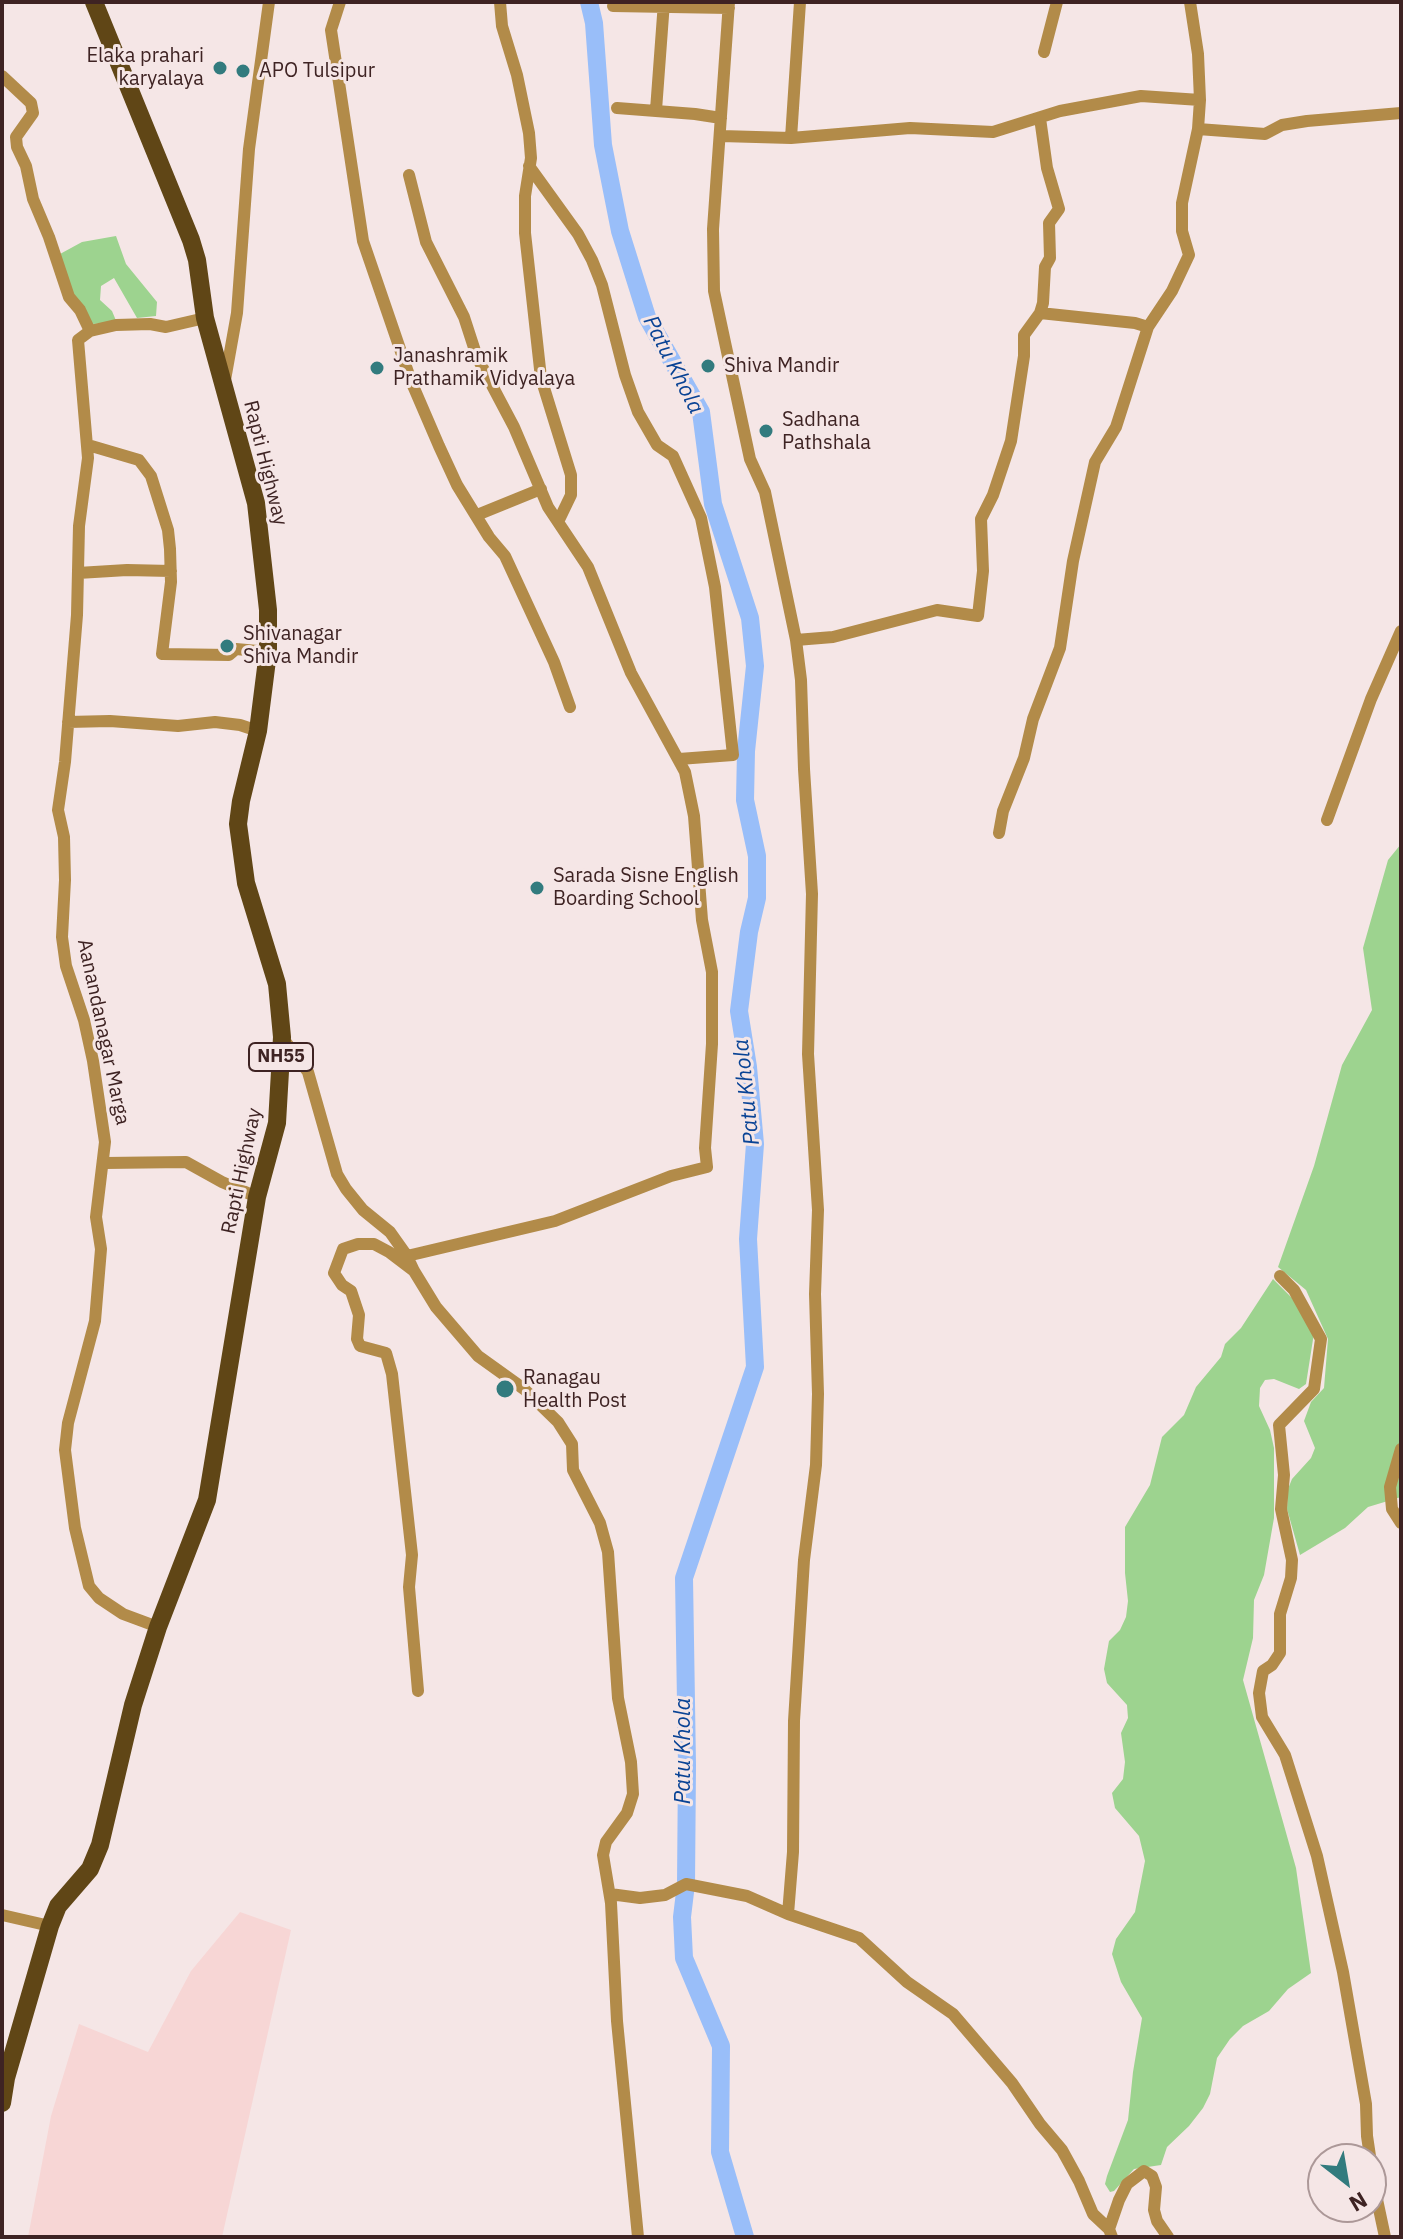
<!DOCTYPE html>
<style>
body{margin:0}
#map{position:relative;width:1403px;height:2239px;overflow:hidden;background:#f5e6e6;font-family:"IBM Plex Sans",sans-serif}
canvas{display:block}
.frame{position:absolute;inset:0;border:4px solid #3e2323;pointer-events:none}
.north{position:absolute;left:1307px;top:2143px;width:80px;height:80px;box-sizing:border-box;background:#f5e6e6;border:2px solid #ac9898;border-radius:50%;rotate:149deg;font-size:22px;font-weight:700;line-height:32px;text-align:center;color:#3e2323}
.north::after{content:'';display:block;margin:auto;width:28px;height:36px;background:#327b7e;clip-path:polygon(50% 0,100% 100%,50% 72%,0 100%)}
</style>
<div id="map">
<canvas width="1403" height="2239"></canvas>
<div class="frame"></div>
<div class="north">N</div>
</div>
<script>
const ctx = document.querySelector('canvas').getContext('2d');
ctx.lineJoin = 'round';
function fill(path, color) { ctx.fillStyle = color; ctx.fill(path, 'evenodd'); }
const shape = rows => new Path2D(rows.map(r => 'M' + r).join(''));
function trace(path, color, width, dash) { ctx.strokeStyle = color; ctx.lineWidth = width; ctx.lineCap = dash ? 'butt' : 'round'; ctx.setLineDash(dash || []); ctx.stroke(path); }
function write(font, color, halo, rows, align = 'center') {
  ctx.font = font + ' "IBM Plex Sans",sans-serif'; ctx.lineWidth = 6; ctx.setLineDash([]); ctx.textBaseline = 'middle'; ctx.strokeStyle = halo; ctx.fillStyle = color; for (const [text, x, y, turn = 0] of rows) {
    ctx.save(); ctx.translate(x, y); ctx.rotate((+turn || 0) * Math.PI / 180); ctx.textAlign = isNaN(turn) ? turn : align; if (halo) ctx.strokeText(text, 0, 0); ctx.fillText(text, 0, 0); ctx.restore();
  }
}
fill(shape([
 [240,1912,291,1930,222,2237,28,2237,51,2116,79,2024,148,2052,191,1971]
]), '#f7d6d5');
fill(shape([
 [116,236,126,264,157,302,156,316,137,318,114,278,101,286,100,300,112,311,117,323,92,324,71,290,60,254,82,242],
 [1401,844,1401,1497,1368,1507,1345,1528,1300,1555,1287,1509,1288,1489,1292,1479,1311,1458,1315,1448,1304,1421,1311,1402,1324,1388,1328,1339,1306,1290,1278,1267,1314,1166,1342,1065,1372,1010,1363,948,1388,860],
 [1273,1279,1292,1298,1314,1333,1306,1384,1299,1389,1274,1379,1265,1380,1260,1388,1259,1406,1270,1430,1274,1448,1274,1518,1264,1575,1254,1600,1253,1638,1243,1680,1296,1868,1311,1973,1288,1989,1269,2011,1243,2026,1230,2039,1217,2058,1210,2094,1203,2108,1189,2126,1167,2147,1161,2165,1134,2169,1114,2191,1110,2192,1105,2184,1107,2176,1128,2120,1133,2072,1142,2018,1121,1982,1112,1954,1116,1939,1135,1912,1145,1861,1139,1836,1115,1808,1112,1793,1123,1779,1125,1762,1121,1733,1128,1718,1127,1705,1107,1683,1104,1669,1109,1641,1120,1630,1126,1617,1128,1601,1125,1573,1125,1527,1150,1485,1162,1437,1184,1415,1196,1387,1221,1357,1225,1344,1241,1328]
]), '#9dd38f');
trace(shape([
 [589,2,594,23,603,145,620,231,647,317,701,412,713,504,750,618,755,666,746,751,745,800,757,856,757,898,749,932,739,1011,748,1067,755,1144,748,1239,755,1367,684,1578,687,1765,686,1884,682,1917,684,1958,721,2046,720,2152,745,2237]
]), '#99bef9', 18);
trace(shape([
 [340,2,331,30,363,241,411,381,439,446,457,485,489,537,505,556,554,662,570,707],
 [500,2,502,26,517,75,529,133,531,158,525,196,525,233,541,378,571,475,571,495,558,522],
 [729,2,713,229,714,291,750,459,765,492,796,640,801,680,804,769,812,894,808,1054,818,1210,815,1294,818,1394,816,1465,804,1560,794,1721,793,1852,788,1914,859,1938,907,1982,953,2014,1012,2083,1040,2124,1062,2150,1079,2181,1093,2214,1109,2229,1112,2237],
 [613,6,729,8],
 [1044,52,1057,2],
 [2,76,31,103,33,113,16,137,17,147,26,166,33,199,49,237,69,297,80,310,90,331],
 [617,108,695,114,721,118],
 [656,110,664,2],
 [1198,129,1265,134,1282,125,1307,121,1401,113],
 [721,136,791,138,910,128,993,132,1060,111,1141,96,1200,100],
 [791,138,800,2],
 [529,166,578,234,592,260,602,285,625,375,638,412,657,445,673,456,701,518,715,587,733,755,679,759],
 [1040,313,1135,323,1148,327],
 [225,380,237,313,249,149,269,2],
 [88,445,139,460,151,476,168,530,170,549,171,582,162,654,229,655,236,649,268,652],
 [477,515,541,489],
 [78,573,127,570,171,571],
 [796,640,833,637,937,610,978,616,983,571,981,519,993,495,1011,441,1024,356,1024,335,1040,313,1043,303,1045,267,1050,258,1049,223,1059,209,1047,168,1040,118],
 [68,722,110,721,178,726,215,722,240,725,258,731],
 [1327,820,1371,699,1401,631],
 [999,833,1003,811,1024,758,1033,719,1060,648,1073,561,1095,462,1116,427,1148,327,1172,291,1189,255,1182,231,1182,203,1198,129,1200,100,1198,54,1190,2],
 [282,1037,308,1072,337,1174,346,1189,363,1210,390,1232,407,1256,414,1271,436,1307,478,1356,524,1389,558,1422,572,1444,573,1470,600,1523,608,1552,618,1698,631,1762,633,1794,627,1813,606,1842,603,1855,611,1903,617,2021,638,2237],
 [105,1163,186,1162,222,1182,257,1197],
 [407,1256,555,1221,671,1176,707,1167,705,1148,712,1044,712,972,702,920,694,816,685,772,631,673,588,567,548,507,514,427,477,357,464,317,426,242,409,175],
 [414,1271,389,1252,374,1244,358,1244,343,1249,334,1273,342,1285,351,1291,359,1315,357,1339,360,1346,386,1353,392,1374,412,1555,409,1587,418,1691],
 [1280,1276,1294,1290,1321,1339,1314,1389,1279,1425,1284,1475,1281,1509,1292,1560,1291,1578,1280,1614,1280,1653,1272,1665,1263,1671,1259,1693,1262,1717,1285,1755,1317,1856,1343,1972,1366,2104,1367,2136,1375,2190,1385,2237],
 [1401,1449,1390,1487,1392,1509,1401,1523],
 [158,1627,123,1614,99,1598,89,1586,75,1528,65,1450,68,1423,95,1321,101,1249,96,1217,105,1142,93,1061,84,1020,66,966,62,937,65,880,64,837,58,810,65,762,77,615,79,526,88,458,78,340,90,331,116,325,150,324,166,327,205,318],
 [610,1894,640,1898,665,1895,686,1884,747,1896,788,1914],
 [2,1915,50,1926],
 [1109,2229,1119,2200,1127,2184,1144,2171,1152,2176,1156,2187,1154,2210,1157,2221,1168,2237]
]), '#b28b49', 12);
trace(shape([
 [2,2103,6,2078,50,1926,58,1906,90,1869,100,1845,133,1705,158,1627,207,1500,257,1197,277,1123,282,1037,277,984,246,883,238,824,241,801,258,731,268,652,268,610,256,503,205,318,197,260,191,240,94,2]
]), '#604616', 18);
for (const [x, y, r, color] of [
 [220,68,8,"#327b7e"],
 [243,71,8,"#327b7e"],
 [708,366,8,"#327b7e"],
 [377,368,8,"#327b7e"],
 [766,431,8,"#327b7e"],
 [227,646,8,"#327b7e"],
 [537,888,8,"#327b7e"],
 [505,1389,10,"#327b7e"]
]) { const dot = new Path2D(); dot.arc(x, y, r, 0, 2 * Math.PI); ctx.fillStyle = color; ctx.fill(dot); trace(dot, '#f5e6e6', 3); }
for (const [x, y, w] of [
 [281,1057,64]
]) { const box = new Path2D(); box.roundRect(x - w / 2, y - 14, w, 28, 6); ctx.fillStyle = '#f5e6e6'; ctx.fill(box); trace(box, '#3e2323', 2); }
write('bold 18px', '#3e2323', null, [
 ["NH55",281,1057]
]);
write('20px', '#3e2323', '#f5e6e6', [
 ["Elaka prahari",204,56,"right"],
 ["karyalaya",204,79,"right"],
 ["APO Tulsipur",259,71],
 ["Janashramik",393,356],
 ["Prathamik Vidyalaya",393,379],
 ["Shiva Mandir",724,366],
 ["Sadhana",782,420],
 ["Pathshala",782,443],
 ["Shivanagar",243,634],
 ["Shiva Mandir",243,657],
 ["Sarada Sisne English",553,876],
 ["Boarding School",553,899],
 ["Ranagau",523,1378],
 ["Health Post",523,1401]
], 'left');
write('20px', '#3e2323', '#f5e6e6', [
 ["Rapti Highway",265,463,76],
 ["Aanandanagar Marga",103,1032,78],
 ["Rapti Highway",242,1171,-78]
]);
write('italic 22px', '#094395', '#f5e6e6', [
 ["Patu Khola",673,365,63],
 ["Patu Khola",747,1092,-96],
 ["Patu Khola",684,1751,-90]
]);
</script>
